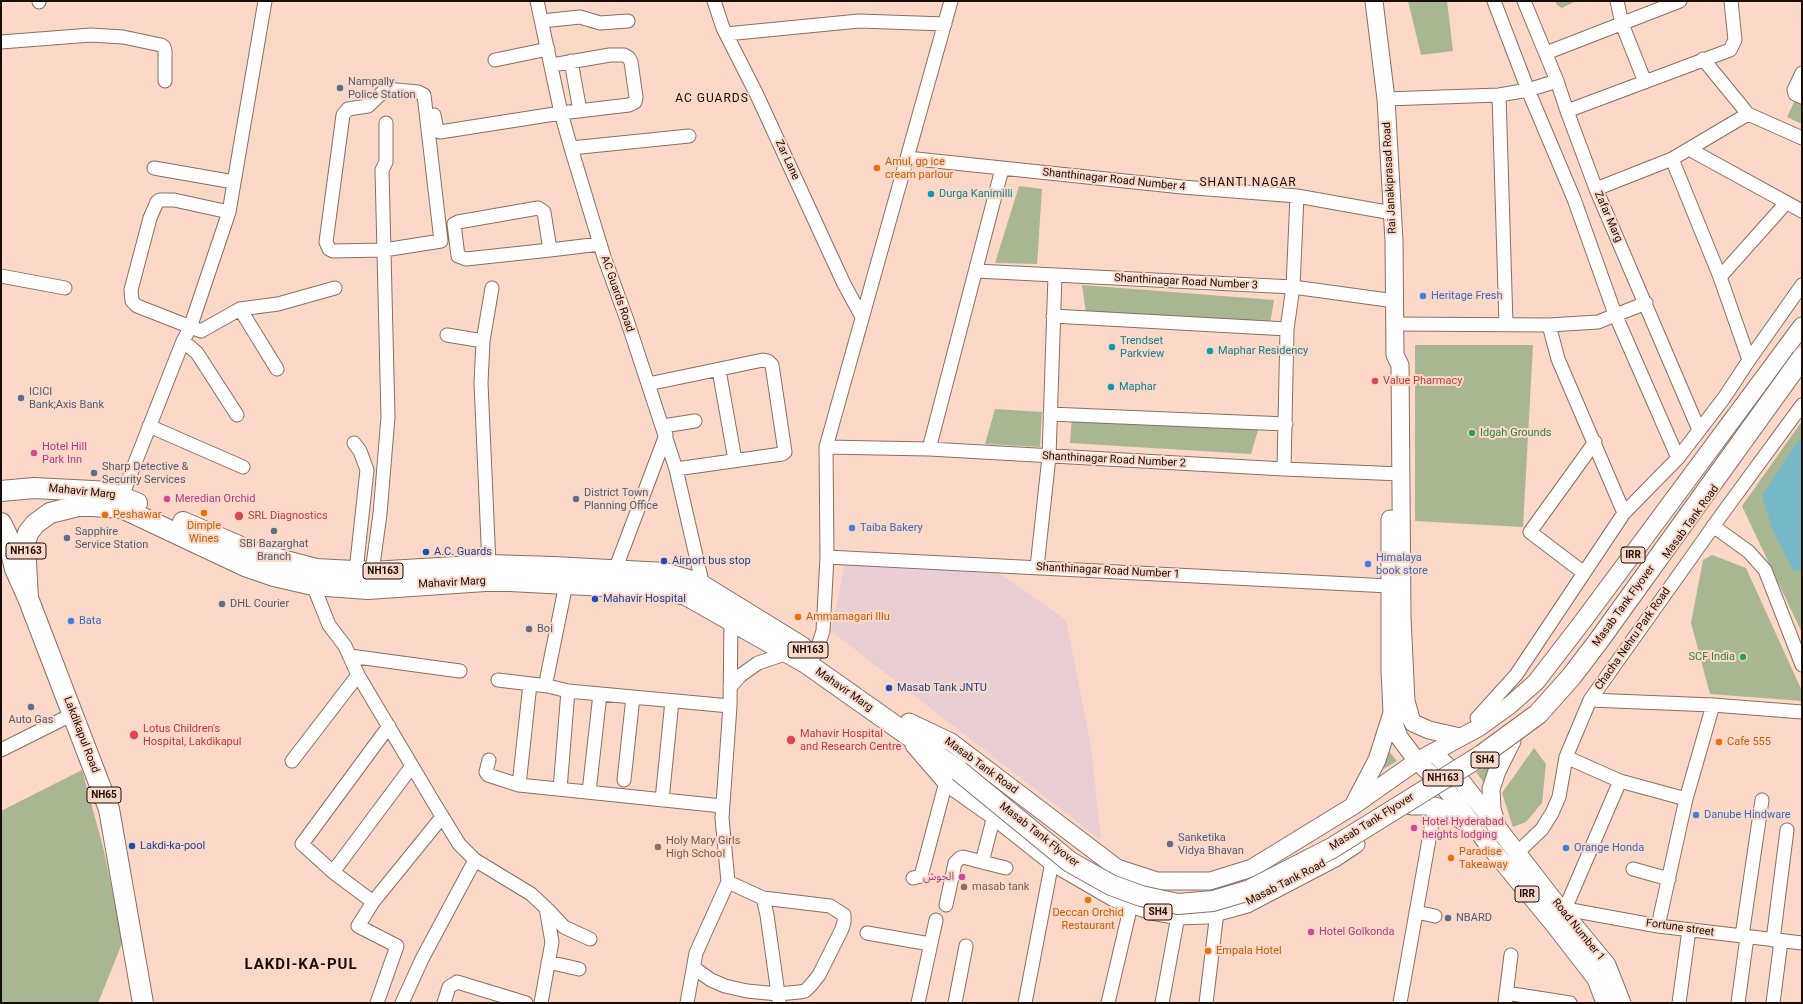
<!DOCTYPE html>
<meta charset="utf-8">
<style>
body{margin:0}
#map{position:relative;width:1803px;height:1004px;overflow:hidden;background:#fbd8c8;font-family:Roboto,sans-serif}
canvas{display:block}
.frame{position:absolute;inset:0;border:2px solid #190d08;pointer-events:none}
</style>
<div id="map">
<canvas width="1803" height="1004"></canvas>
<div class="frame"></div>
</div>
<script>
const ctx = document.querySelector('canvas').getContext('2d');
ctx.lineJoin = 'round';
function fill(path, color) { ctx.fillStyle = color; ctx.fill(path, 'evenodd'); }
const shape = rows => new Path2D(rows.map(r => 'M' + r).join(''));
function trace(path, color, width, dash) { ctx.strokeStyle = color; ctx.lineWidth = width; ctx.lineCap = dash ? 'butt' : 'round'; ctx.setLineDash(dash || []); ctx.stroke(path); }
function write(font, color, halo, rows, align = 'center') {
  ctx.font = font + ' Roboto,"Noto Sans Arabic",sans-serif'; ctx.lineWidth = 4; ctx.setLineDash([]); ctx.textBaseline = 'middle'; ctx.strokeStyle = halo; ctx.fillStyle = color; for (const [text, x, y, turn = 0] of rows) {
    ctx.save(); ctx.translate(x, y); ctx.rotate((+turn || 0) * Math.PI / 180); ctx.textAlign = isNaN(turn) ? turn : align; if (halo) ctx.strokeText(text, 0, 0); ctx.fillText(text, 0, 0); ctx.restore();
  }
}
fill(shape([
 [845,564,999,573,1066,620,1091,746,1101,840,831,631]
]), '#e9cfd3');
fill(shape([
 [1408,1,1447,1,1453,51,1421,55],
 [1555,1,1576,1,1562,8,1557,5],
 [1796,98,1802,101,1802,124,1787,117],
 [1019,186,1042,189,1037,264,995,263],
 [1082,285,1274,300,1270,324,1086,313],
 [1415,345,1533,345,1523,527,1415,521],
 [995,409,1042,412,1040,447,985,444],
 [1072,416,1258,430,1251,454,1070,443],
 [1802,421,1802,633,1742,506],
 [1712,555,1746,568,1802,691,1802,701,1710,694,1691,623,1703,560],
 [1534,748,1546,764,1542,803,1526,822,1513,827,1502,793],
 [1387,749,1397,761,1382,770,1384,763],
 [1495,763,1487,787,1476,772],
 [82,770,103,847,123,941,98,1003,1,1003,1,811]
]), '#a8b691');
fill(shape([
 [1802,438,1802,571,1793,570,1773,531,1762,496,1797,442]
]), '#75b9c9');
const minor = shape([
 [39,1,39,2],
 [537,1,561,113,571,148,604,257,627,320,676,469,703,586],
 [714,1,723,28,756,93,844,284,862,317],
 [1494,1,1528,90,1574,199,1615,314,1678,458],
 [1524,1,1557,81,1567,111,1596,189,1699,430],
 [1617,1,1622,24,1645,82],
 [542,21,580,17,600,23,628,21],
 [726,34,859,21,945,24],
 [1,42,91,35,123,37,161,45,164,47,165,51,165,81],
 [1546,53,1680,1],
 [1703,59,1748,114,1802,138],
 [495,60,548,49],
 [571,61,580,111],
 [1802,73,1794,90,1795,94,1802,97],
 [386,89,418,92,424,95,441,241,384,250,333,251,329,249,326,242,343,115,348,109,368,106,386,89],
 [1499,95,1506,324],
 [1386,99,1499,95,1528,90,1557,81],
 [1567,111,1730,50,1735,40,1731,1],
 [434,115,437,130,440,132,561,113,629,105,635,102,636,97,631,62,629,58,624,55,610,55,552,65],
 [571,148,689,136],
 [1689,149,1802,211],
 [907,158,1182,187,1297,196,1392,213],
 [1672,159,1720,277,1749,360],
 [154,168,234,182],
 [1596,189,1672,159,1748,114],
 [229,212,174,200,160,200,157,202,150,218,131,290,132,301,137,306,201,331,240,309,278,304,335,288],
 [550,250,544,212,538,208,458,222,454,224,458,256,466,259,550,250,600,244],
 [976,271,1293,287,1395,301],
 [1,276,65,288],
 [1720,277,1786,203],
 [240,309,277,369],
 [1053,316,1287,329],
 [1394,324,1549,325,1598,322,1646,303],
 [1549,325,1558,359,1624,513],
 [447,335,483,341],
 [183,341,197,353,237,415],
 [719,370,735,460],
 [648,384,763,360,768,361,772,365,785,452,782,454,676,469],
 [1050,414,1286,424],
 [149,426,243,467],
 [663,426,695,421],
 [354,443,360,451,367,470,356,571],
 [826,447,929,449,1284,469,1401,474],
 [929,449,1002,169],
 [1284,469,1287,329,1293,287,1297,196],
 [122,496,183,341,190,328,229,212,265,1],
 [1713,526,1749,552,1765,570,1802,665],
 [827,557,1389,586],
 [489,565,481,383,483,341,492,288],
 [1037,567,1049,457,1055,275],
 [615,570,666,435],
 [372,572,380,514,388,417,382,170,386,162,386,123],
 [1584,573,1530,532,1595,442],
 [313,585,329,625,345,646,358,675,434,803,459,844,475,860,531,894,546,908,552,942,541,1003],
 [815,655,823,631,827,557,826,447,951,1],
 [350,656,460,671],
 [547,677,566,584],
 [498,680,548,686,568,691,730,706],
 [730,687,741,675,758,663,788,653],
 [1590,700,1713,705,1802,712],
 [1477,718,1516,675,1624,513,1678,458,1724,398,1749,360,1802,285],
 [1,750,73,714],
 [489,760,486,772,488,775,519,785,722,806],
 [292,761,358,675],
 [624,780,633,697],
 [1620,781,1686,799],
 [519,785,530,684],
 [560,789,568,691],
 [589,792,600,694],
 [662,800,672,701],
 [1517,853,1542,829,1552,813,1559,797,1566,757,1590,700,1722,514,1802,405],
 [982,862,1006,868],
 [1633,869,1669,879],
 [333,872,412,766],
 [913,878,921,876,946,782],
 [728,882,763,898,767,915,779,1001],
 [373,902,333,872,302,844,389,726],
 [946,905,955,863,960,858,963,857,982,862,994,816],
 [1560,908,1658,926,1802,943],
 [1565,909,1620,781,1566,757],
 [548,910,564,927,590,939],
 [1416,912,1435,916],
 [1658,926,1686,799,1713,705],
 [867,933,930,944],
 [1742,936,1762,800],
 [1773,940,1787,830],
 [548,962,579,969],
 [694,968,711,980,725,986,747,991,778,994,799,992,805,991,811,985,819,975,842,929,844,922,844,915,830,906,763,898],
 [1506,993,1570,1003],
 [377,1003,397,946,358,926,373,902,442,817],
 [402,1003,422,959,475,860],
 [444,1003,449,987,457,982,526,1003],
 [687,1003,696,953,728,882,722,818,730,706,731,620],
 [918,1003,936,920],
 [955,1003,966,946],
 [1025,1003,1052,862],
 [1108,1003,1131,905],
 [1162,1003,1178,916],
 [1206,1003,1217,912],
 [1400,1003,1435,806],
 [1505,1003,1511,955],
 [1679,1003,1689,930],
 [1738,1003,1747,937],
 [1773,1003,1781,941]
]);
const major = shape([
 [1374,1,1386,99,1394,241,1395,355,1400,365,1402,618,1406,701,1411,719,1413,723,1429,730,1460,737],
 [1390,519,1390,670,1392,713,1396,729,1399,737,1417,761,1444,787,1457,803,1486,842,1555,926,1596,979,1605,1003],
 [909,722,951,742,1117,868,1157,881,1210,881,1252,868,1353,806,1417,761,1478,728,1510,705,1536,682,1583,621,1802,326],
 [914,745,946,782,994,816,1052,862,1114,898,1151,911,1178,916,1207,915,1247,904,1335,858,1356,844],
 [1433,752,1459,778,1560,908,1607,965,1622,1003],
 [1354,804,1377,760,1392,713],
 [1411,806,1435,806,1448,811,1467,824],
 [1496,822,1492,809,1491,789,1497,771,1512,741]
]);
const highway = shape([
 [1,491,34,488,92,491,107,492,137,503],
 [183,522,255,553,316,569,372,572,489,565,553,567,665,573,692,581,703,586,802,647],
 [1,523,7,535,15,569,28,598,109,809,143,1003],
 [28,598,25,544,28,533,35,524,50,513,78,506,92,506,122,508,245,566,274,576,313,585,368,589,485,581,510,581,662,589,686,595,806,663,959,771]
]);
trace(minor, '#8d6e60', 15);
trace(major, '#8d6e60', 19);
trace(highway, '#8d6e60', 22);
trace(minor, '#fff', 13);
trace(major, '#fff', 17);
trace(highway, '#fff', 20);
const highwayBridge = shape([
 [959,771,1070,862,1111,885,1141,896,1178,904,1213,901,1250,890,1332,848,1482,755,1538,714,1571,677,1597,643,1802,358]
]);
trace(highwayBridge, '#8d6e60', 22, []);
trace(highwayBridge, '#fff', 20);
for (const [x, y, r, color] of [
 [340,88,4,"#5c6f8a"],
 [877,168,4,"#e8710a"],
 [931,194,4,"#0f9aa8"],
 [1423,296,4,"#3f7fe0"],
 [1112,347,4,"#0f9aa8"],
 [1210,351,4,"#0f9aa8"],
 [1375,381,4,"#e0444e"],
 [1111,387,4,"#0f9aa8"],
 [21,398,4,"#5c6f8a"],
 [1472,433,4,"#2e9e5b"],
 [34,453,4,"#d1479c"],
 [94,473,4,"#5c6f8a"],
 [167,499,4,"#d1479c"],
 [576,499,4,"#5c6f8a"],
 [204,513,4,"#e8710a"],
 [105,515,4,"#e8710a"],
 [239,516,5,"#e0444e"],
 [852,528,4,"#3f7fe0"],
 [274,531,4,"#5c6f8a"],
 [67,538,4,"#5c6f8a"],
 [426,552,4,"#1a4fb4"],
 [664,561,4,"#1a4fb4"],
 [1368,564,4,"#3f7fe0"],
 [595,599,4,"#1a4fb4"],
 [222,604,4,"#5c6f8a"],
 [798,617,4,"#e8710a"],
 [71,621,4,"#3f7fe0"],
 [529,629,4,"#5c6f8a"],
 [1743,657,4,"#2e9e5b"],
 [889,688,4,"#1a4fb4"],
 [31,707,4,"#5c6f8a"],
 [134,735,5,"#e0444e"],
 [791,740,5,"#e0444e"],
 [1719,742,4,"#e8710a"],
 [1696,815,4,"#3f7fe0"],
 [1414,828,4,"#d1479c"],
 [1170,844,4,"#5c6f8a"],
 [132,846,4,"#1a4fb4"],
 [658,847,4,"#8d6e63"],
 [1566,848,4,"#3f7fe0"],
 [1451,858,4,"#e8710a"],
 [962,877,4,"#d1479c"],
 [964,887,4,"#8d6e63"],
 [1088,900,4,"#e8710a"],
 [1448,918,4,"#5c6f8a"],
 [1311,932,4,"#d1479c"],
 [1208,951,4,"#e8710a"]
]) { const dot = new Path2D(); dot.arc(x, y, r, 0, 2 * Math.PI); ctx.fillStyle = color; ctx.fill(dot); trace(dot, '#fbd8c8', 1.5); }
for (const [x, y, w] of [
 [26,551,40],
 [1633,555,24],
 [383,571,40],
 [808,650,40],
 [1485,760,28],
 [1443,778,40],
 [104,795,34],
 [1527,894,24],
 [1158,912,28]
]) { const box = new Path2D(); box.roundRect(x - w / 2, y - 8, w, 16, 3); ctx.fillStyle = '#fbd8c8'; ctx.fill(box); trace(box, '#190d08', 1); }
write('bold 10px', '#190d08', null, [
 ["NH163",26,551],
 ["IRR",1633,555],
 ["NH163",383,571],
 ["NH163",808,650],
 ["SH4",1485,760],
 ["NH163",1443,778],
 ["NH65",104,795],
 ["IRR",1527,894],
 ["SH4",1158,912]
]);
write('11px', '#4e5e75', '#fbd8c8', [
 ["Nampally",348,82],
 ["Police Station",348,95],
 ["ICICI",29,392],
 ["Bank;Axis Bank",29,405],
 ["Sharp Detective &",102,467],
 ["Security Services",102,480],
 ["District Town",584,493],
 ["Planning Office",584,506],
 ["Sapphire",75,532],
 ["Service Station",75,545],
 ["SBI Bazarghat",274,544,"center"],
 ["Branch",274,557,"center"],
 ["DHL Courier",230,604],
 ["Boi",537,629],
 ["Auto Gas",31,720,"center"],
 ["Sanketika",1178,838],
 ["Vidya Bhavan",1178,851],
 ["NBARD",1456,918]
], 'left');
write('11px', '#190d08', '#fbd8c8', [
 ["Zar Lane",787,160,65],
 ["Rai Janakiprasad Road",1390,178,-93],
 ["Shanthinagar Road Number 4",1114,180,6],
 ["Zafar Marg",1608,217,66],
 ["Shanthinagar Road Number 3",1186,282,3],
 ["AC Guards Road",617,294,71],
 ["Shanthinagar Road Number 2",1114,460,3],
 ["Mahavir Marg",82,492,6],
 ["Masab Tank Road",1691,522,-54],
 ["Shanthinagar Road Number 1",1108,571,3],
 ["Mahavir Marg",452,583,-3],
 ["Masab Tank Flyover",1624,606,-54],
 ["Chacha Nehru Park Road",1633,639,-55],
 ["Mahavir Marg",844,690,35],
 ["Lakdikapul Road",81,735,69],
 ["Masab Tank Road",981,766,36],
 ["Masab Tank Flyover",1372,822,-32],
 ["Masab Tank Flyover",1039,835,38],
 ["Masab Tank Road",1286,883,-27],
 ["Fortune street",1680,928,8],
 ["Road Number 1",1578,930,51]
]);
write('11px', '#c56008', '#fbd8c8', [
 ["Amul, gp ice",885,162],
 ["cream parlour",885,175],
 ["Peshawar",113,515],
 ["Dimple",204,526,"center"],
 ["Wines",204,539,"center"],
 ["Ammamagari Illu",806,617],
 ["Cafe 555",1727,742],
 ["Paradise",1459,852],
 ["Takeaway",1459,865],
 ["Deccan Orchid",1088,913,"center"],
 ["Restaurant",1088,926,"center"],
 ["Empala Hotel",1216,951]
], 'left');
write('11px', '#0d838f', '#fbd8c8', [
 ["Durga Kanimilli",939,194],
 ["Trendset",1120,341],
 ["Parkview",1120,354],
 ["Maphar Residency",1218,351],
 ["Maphar",1119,387]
], 'left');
write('11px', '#366cbe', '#fbd8c8', [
 ["Heritage Fresh",1431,296],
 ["Taiba Bakery",860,528],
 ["Himalaya",1376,558],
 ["book store",1376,571],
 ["Bata",79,621],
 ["Danube Hindware",1704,815],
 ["Orange Honda",1574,848]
], 'left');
write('11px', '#be3a42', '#fbd8c8', [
 ["Value Pharmacy",1383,381],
 ["SRL Diagnostics",248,516],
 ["Lotus Children's",143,729],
 ["Hospital, Lakdikapul",143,742],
 ["Mahavir Hospital",800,734],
 ["and Research Centre",800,747]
], 'left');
write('11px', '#27864d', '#fbd8c8', [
 ["Idgah Grounds",1480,433],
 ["SCF India",1735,657,"right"]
], 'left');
write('11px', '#b23c85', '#fbd8c8', [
 ["Hotel Hill",42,447],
 ["Park Inn",42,460],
 ["Meredian Orchid",175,499],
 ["Hotel Hyderabad",1422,822],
 ["heights lodging",1422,835],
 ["الحوش",954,877,"right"],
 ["Hotel Golkonda",1319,932]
], 'left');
write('11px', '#164399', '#fbd8c8', [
 ["A.C. Guards",434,552],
 ["Airport bus stop",672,561],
 ["Mahavir Hospital",603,599],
 ["Masab Tank JNTU",897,688],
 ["Lakdi-ka-pool",140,846]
], 'left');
write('11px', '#785e54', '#fbd8c8', [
 ["Holy Mary Girls",666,841],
 ["High School",666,854],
 ["masab tank",972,887]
], 'left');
ctx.letterSpacing = '1px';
write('12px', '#190d08', '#fbd8c8', [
 ["AC GUARDS",712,99],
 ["SHANTI NAGAR",1248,183]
]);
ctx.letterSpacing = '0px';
ctx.letterSpacing = '1px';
write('bold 15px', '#190d08', '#fbd8c8', [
 ["LAKDI-KA-PUL",301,965]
]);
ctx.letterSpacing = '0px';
</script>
